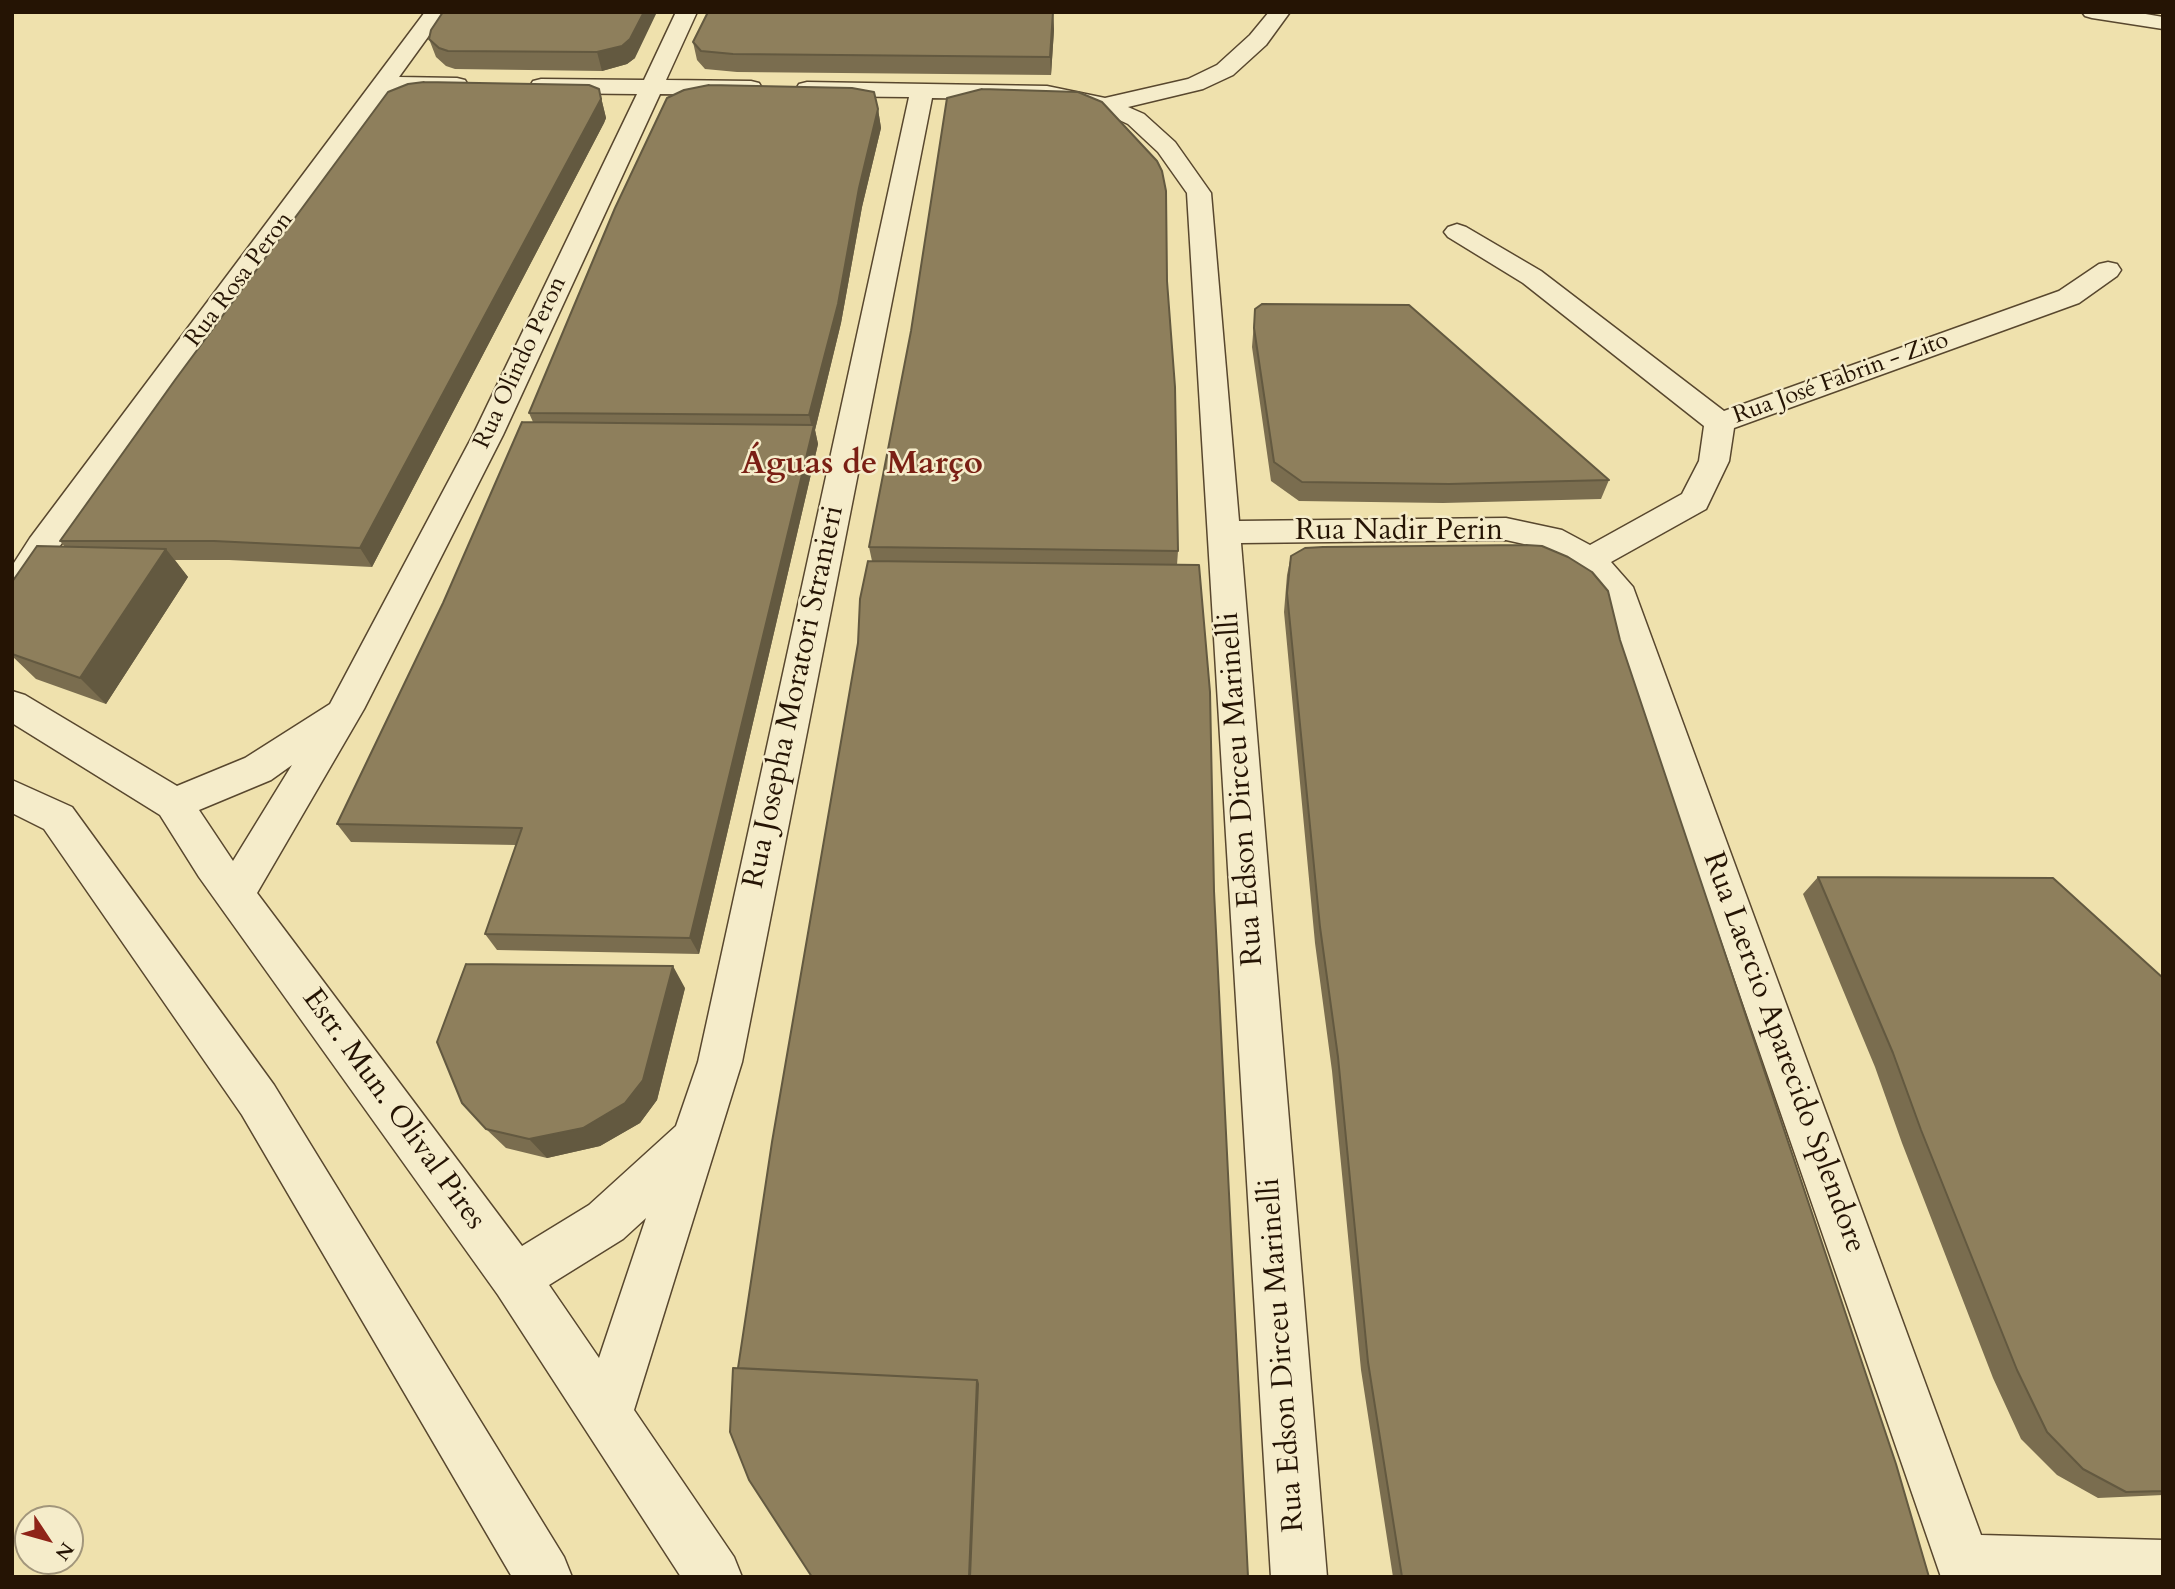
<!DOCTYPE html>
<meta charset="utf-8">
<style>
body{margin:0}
#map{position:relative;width:2175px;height:1589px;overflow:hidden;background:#efe1ad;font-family:Cardo,serif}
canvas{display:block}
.frame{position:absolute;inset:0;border:14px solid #251404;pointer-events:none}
.north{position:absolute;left:14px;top:1505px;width:70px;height:70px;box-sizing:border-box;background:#f5ecca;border:2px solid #a2967b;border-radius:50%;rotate:126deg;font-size:19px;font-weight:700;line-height:28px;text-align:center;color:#251404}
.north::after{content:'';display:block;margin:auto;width:24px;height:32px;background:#8f2418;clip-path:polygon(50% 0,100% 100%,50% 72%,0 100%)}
</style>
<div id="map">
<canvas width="2175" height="1589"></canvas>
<div class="frame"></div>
<div class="north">N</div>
</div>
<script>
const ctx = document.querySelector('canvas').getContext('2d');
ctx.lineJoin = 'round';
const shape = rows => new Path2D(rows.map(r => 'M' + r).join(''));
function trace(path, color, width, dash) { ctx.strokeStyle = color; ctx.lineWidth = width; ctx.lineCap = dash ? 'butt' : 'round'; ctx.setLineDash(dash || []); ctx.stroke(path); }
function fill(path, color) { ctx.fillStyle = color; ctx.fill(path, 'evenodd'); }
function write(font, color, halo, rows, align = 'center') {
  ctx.font = font + ' Cardo,serif'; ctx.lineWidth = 5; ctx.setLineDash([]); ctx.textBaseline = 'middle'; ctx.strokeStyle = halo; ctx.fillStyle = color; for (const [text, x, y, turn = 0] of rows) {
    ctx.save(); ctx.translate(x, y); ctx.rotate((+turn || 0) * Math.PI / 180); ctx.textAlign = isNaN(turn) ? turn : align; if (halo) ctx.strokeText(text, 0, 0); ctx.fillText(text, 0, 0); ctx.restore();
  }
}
const minor = shape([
 [425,12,446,12,399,77,457,78,465,80,468,85,465,90,389,91,54,554,24,603,12,606,12,566,30,538,425,12],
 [676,12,697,12,666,80,751,81,759,83,762,88,759,93,751,95,660,94,503,435,364,709,257,893,522,1246,589,1205,676,1126,698,1062,909,97,807,96,799,94,796,89,799,84,807,82,1047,86,1105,98,1188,79,1217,65,1250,35,1269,12,1290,12,1266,45,1233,75,1203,89,1128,107,1144,114,1175,142,1211,193,1239,521,1506,518,1562,530,1590,545,1682,494,1699,461,1704,426,1523,283,1448,237,1444,232,1448,227,1457,224,1466,227,1541,271,1724,411,2059,291,2099,264,2108,262,2117,264,2121,270,2117,276,2079,303,1734,428,1729,461,1706,509,1611,562,1633,587,1981,1535,2163,1540,2163,1577,1941,1577,1601,592,1577,568,1559,556,1542,548,1506,540,1241,543,1327,1577,1271,1577,1187,193,1158,152,1128,124,1098,110,1047,100,932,98,742,1062,634,1410,734,1557,742,1577,681,1577,498,1295,199,877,160,815,12,723,12,691,25,695,177,786,245,758,330,704,473,435,637,94,541,93,533,91,530,86,533,81,541,79,644,80,676,12],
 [292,765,233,861,199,810,271,780,292,765],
 [646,1218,599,1358,549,1285,623,1239,646,1218],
 [2082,12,2134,12,2163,17,2163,29,2092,18,2085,16,2082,12],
 [12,780,72,807,274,1085,564,1557,572,1577,512,1577,242,1115,44,829,12,813,12,780]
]);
trace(minor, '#58472e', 3);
fill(minor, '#f5ecca');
fill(shape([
 [1053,12,1054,30,1051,75,737,72,705,69,697,60,693,42],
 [431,30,635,58,627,64,602,71,455,69,446,66,436,57,429,39],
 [599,89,606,118,604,123,372,567,229,560,175,560,188,577,106,704,36,679,12,656,12,582,65,547,60,541],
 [878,109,881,128,862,207,841,323,815,430,818,444,699,954,497,950,485,934,516,845,351,842,337,824,533,422,529,413],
 [1167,281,1178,551,1177,565,738,1368,872,561,869,547],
 [1255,309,1609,480,1601,499,1443,503,1299,501,1271,481,1252,347],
 [1291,556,1620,640,1929,1577,1393,1577,1361,1370,1332,1071,1315,943,1284,612,1287,575],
 [1818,877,2163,978,2163,1495,2098,1498,2057,1475,2021,1439,1993,1378,1902,1143,1875,1067,1803,894],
 [685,988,657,1100,640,1123,600,1146,547,1158,506,1148,486,1129]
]), '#7a6d4f');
fill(shape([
 [644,12,657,12,635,58,627,64,602,71,597,52],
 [1053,12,1054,30,1051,75,1050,57],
 [599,89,606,118,604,123,372,567,360,548],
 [878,109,881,128,862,207,841,323,815,430,818,444,699,954,690,938,812,429,809,415,859,188],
 [166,549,188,577,106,704,80,678],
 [673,966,685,988,657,1100,640,1123,600,1146,547,1158,529,1139],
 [977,1380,981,1392,974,1577,969,1577]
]), '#635940');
const building = shape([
 [443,12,644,12,630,39,622,46,597,52,448,51,439,48,429,39,431,30,443,12],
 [708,12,1053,12,1050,57,733,54,701,51,693,42,708,12],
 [424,82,589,85,599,89,601,99,360,548,214,541,60,541,175,380,388,92,408,84,424,82],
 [709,85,852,88,874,92,878,109,859,188,838,304,809,415,529,413,615,208,667,98,684,90,709,85],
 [982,89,1078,92,1102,102,1157,161,1162,171,1166,191,1167,281,1175,387,1178,551,869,547,911,331,947,98,982,89],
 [1262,304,1409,305,1609,480,1449,484,1302,482,1274,462,1254,328,1255,309,1262,304],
 [522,422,814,425,690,938,485,934,522,828,337,824,443,603,522,422],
 [1526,545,1542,546,1568,557,1592,572,1608,591,1620,640,1896,1464,1929,1577,1402,1577,1368,1362,1338,1057,1320,927,1287,593,1291,556,1305,548,1323,547,1526,545],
 [37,546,166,549,80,678,12,654,12,582,37,546],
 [868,561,1199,565,1210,692,1214,891,1248,1577,970,1577,978,1384,977,1380,738,1368,772,1142,858,643,860,599,868,561],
 [1818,877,2053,878,2163,978,2163,1491,2126,1492,2083,1469,2047,1432,2017,1370,1921,1130,1893,1053,1818,877],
 [466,964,673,966,643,1080,625,1103,583,1128,529,1139,486,1129,462,1103,437,1042,466,964],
 [733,1368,977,1380,969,1577,812,1577,749,1480,730,1432,733,1368]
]);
fill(building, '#8e7f5c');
trace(building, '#635940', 2);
write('24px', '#251404', '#f5ecca', [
 ["Rua Rosa Peron",240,280,-53],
 ["Rua Olindo Peron",521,363,-65],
 ["Rua José Fabrin - Zito",1841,379,-20]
]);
write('30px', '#251404', '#f5ecca', [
 ["Rua Nadir Perin",1399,532],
 ["Rua Josepha Moratori Stranieri",795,697,-78],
 ["Rua Edson Dirceu Marinelli",1242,789,-94],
 ["Rua Laercio Aparecido Splendore",1783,1053,70],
 ["Estr. Mun. Olival Pires",393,1110,54],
 ["Rua Edson Dirceu Marinelli",1283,1355,-94]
]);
write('bold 33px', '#7a1f14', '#f5ecca', [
 ["Águas de Março",862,465]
]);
</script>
